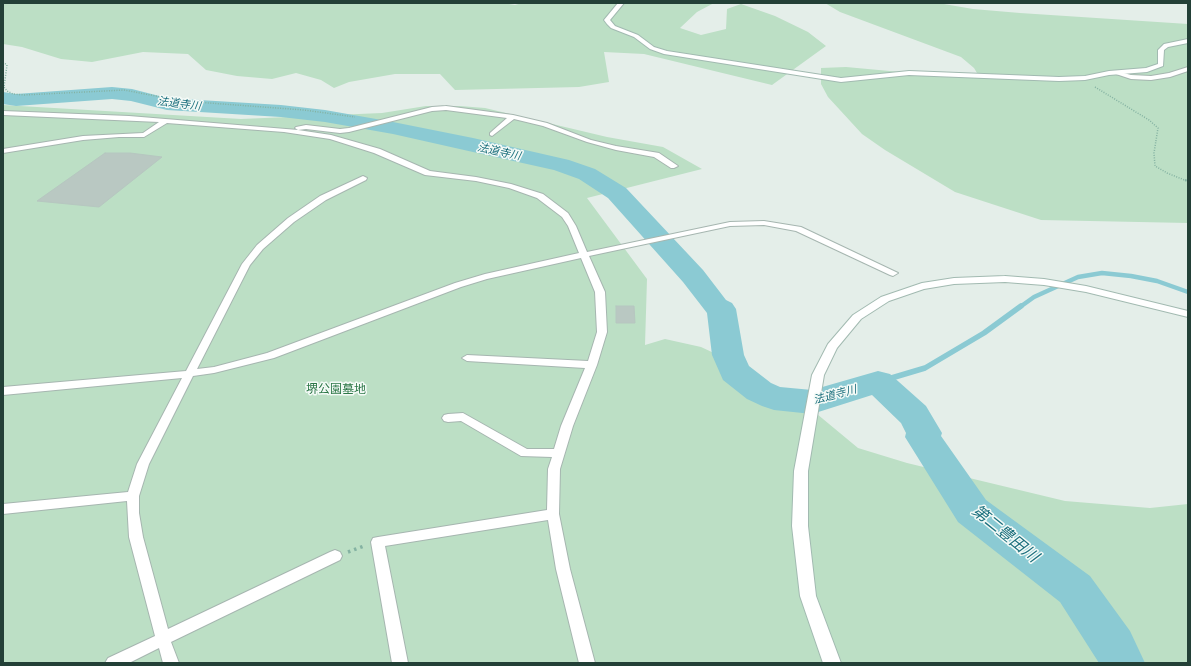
<!DOCTYPE html>
<meta charset="utf-8">
<style>
body{margin:0}
#map{position:relative;width:1191px;height:666px;overflow:hidden;background:#e4eee9;font-family:"Work Sans",sans-serif}
canvas{display:block}
.frame{position:absolute;inset:0;border:4px solid #234037;pointer-events:none}
</style>
<div id="map">
<canvas width="1191" height="666"></canvas>
<div class="frame"></div>
</div>
<script>
const ctx = document.querySelector('canvas').getContext('2d');
ctx.lineJoin = 'round';
function fill(path, color) { ctx.fillStyle = color; ctx.fill(path, 'evenodd'); }
const shape = rows => new Path2D(rows.map(r => 'M' + r).join(''));
function trace(path, color, width, dash) { ctx.strokeStyle = color; ctx.lineWidth = width; ctx.lineCap = dash ? 'butt' : 'round'; ctx.setLineDash(dash || []); ctx.stroke(path); }
function write(font, color, halo, rows, align = 'center') {
  ctx.font = font + ' "Work Sans","Noto Sans JP",sans-serif'; ctx.lineWidth = 3; ctx.setLineDash([]); ctx.textBaseline = 'middle'; ctx.strokeStyle = halo; ctx.fillStyle = color; for (const [text, x, y, turn = 0] of rows) {
    ctx.save(); ctx.translate(x, y); ctx.rotate((+turn || 0) * Math.PI / 180); ctx.textAlign = isNaN(turn) ? turn : align; if (halo) ctx.strokeText(text, 0, 0); ctx.fillText(text, 0, 0); ctx.restore();
  }
}
fill(shape([
 [3,3,503,3,515,5,522,3,714,3,697,12,680,28,701,35,726,29,727,9,741,4,775,16,808,32,826,46,772,85,644,54,604,52,609,82,579,87,455,90,440,74,395,74,349,82,334,88,321,80,296,73,272,79,237,76,206,70,188,54,143,52,92,62,61,59,22,47,3,44],
 [825,3,938,3,973,9,1020,13,1188,24,1188,223,1041,220,955,192,885,150,862,134,828,97,821,84,821,68,846,67,955,77,970,76,977,73,974,68,961,57,840,12],
 [3,105,241,119,382,113,426,106,460,106,485,108,607,137,663,147,702,169,587,198,647,279,645,345,665,339,701,347,729,360,769,389,817,414,858,448,907,463,1065,501,1150,508,1188,504,1188,663,3,663]
]), '#bcdfc5');
trace(shape([
 [1020,307,1034,297,1078,277,1102,273,1131,276,1157,281,1188,292]
]), '#8bcad3', 4.5);
trace(shape([
 [878,382,925,368,984,333,1021,306]
]), '#8bcad3', 5.5);
fill(shape([
 [112,87,132,89,167,98,281,105,325,110,393,122,473,138,569,160,595,169,626,188,703,270,726,300,732,303,736,309,744,355,749,366,771,383,780,387,812,390,878,371,890,374,926,406,942,433,941,436,986,500,1090,576,1130,631,1145,663,1099,663,1060,602,958,522,905,437,906,433,901,423,872,395,812,414,774,410,762,406,747,399,723,380,712,355,707,313,683,282,608,198,579,179,554,170,473,152,393,134,325,122,281,117,167,110,131,101,112,99,16,106,3,104,3,92,16,94,112,87]
]), '#8bcad3');
const building = shape([
 [105,153,130,153,162,157,99,207,37,201,105,153],
 [616,306,634,306,635,323,616,323,616,306]
]);
fill(building, '#b9c8c2');
trace(building, '#b6c7c0', 1);
const lane = shape([
 [1188,67,1188,71,1170,77,1151,80,1131,79,1113,73,1116,71,1131,75,1151,76,1169,73,1188,67],
 [446,106,513,115,547,123,591,140,616,146,659,153,678,166,674,168,671,168,654,157,616,150,587,142,543,126,514,119,492,136,490,135,490,133,507,118,446,110,432,111,349,132,340,133,306,129,298,130,331,135,380,149,430,171,476,177,511,184,543,194,568,213,576,226,587,252,730,222,764,221,801,227,898,273,893,276,890,275,796,231,764,225,730,226,589,256,605,292,607,332,597,365,573,426,560,469,559,514,570,569,595,663,579,663,556,569,548,520,385,546,408,663,392,663,371,542,373,538,378,537,547,510,548,469,552,457,521,456,461,421,448,422,444,421,442,418,444,415,448,414,463,413,527,449,554,449,561,426,585,368,467,361,462,358,467,355,588,361,597,332,595,292,581,258,487,279,461,287,274,358,214,373,193,376,149,464,139,496,139,513,143,537,168,629,330,552,335,550,340,552,342,556,340,560,171,642,179,663,163,663,159,648,129,663,105,663,108,658,155,636,129,537,127,501,3,514,3,504,128,492,137,464,182,378,3,395,3,387,186,371,242,264,257,245,288,218,320,196,363,176,367,178,366,180,326,200,294,222,263,249,250,265,197,369,214,367,267,353,455,283,485,274,579,253,568,226,562,217,537,198,509,188,476,181,425,175,374,153,330,139,284,132,167,123,144,137,119,137,83,140,3,153,3,149,83,136,143,133,159,122,3,115,3,111,129,116,298,130,295,128,296,127,306,125,340,129,349,128,432,107,446,106]
]);
const secondary = shape([
 [618,3,624,3,610,20,615,26,638,35,654,47,667,51,841,78,909,71,1059,77,1085,76,1109,71,1146,68,1158,64,1158,50,1164,44,1188,39,1188,43,1168,47,1164,50,1163,66,1147,72,1109,75,1085,80,1059,81,909,75,841,82,664,54,650,49,634,37,611,28,607,24,604,20,618,3],
 [1005,276,1044,279,1086,286,1188,311,1188,317,1086,292,1044,285,1005,282,954,284,924,289,889,301,861,319,837,348,824,375,808,471,808,526,816,596,841,663,823,663,800,596,792,526,794,471,812,375,828,344,853,315,881,297,922,283,954,278,1005,276]
]);
trace(lane, '#a6b6b0', 2);
trace(secondary, '#a2bab1', 2);
trace(shape([
 [3,62,7,65,4,87,7,91,13,94,24,95,124,90,182,101,304,110,355,117],
 [1095,87,1149,120,1158,128,1154,153,1155,166,1167,173,1187,181]
]), '#84b2a2', 1.5, [1, 1.5]);
trace(shape([
 [1185,180,1188,181]
]), '#84b2a2', 2, [1.5, 2.5]);
trace(shape([
 [348,552,364,546]
]), '#84b2a2', 3.5, [2.5, 4]);
fill(lane, '#fff');
fill(secondary, '#fff');
write('italic 11px', '#1b6f7d', '#f4faf7', [
 ["法道寺川",179,104,7],
 ["法道寺川",499,152,12],
 ["法道寺川",835,395,-15]
]);
write('12px', '#2c7747', '#f4faf7', [
 ["堺公園墓地",336,389]
]);
write('italic 16px', '#1b6f7d', '#f4faf7', [
 ["第二豊田川",1005,534,39]
]);
</script>
